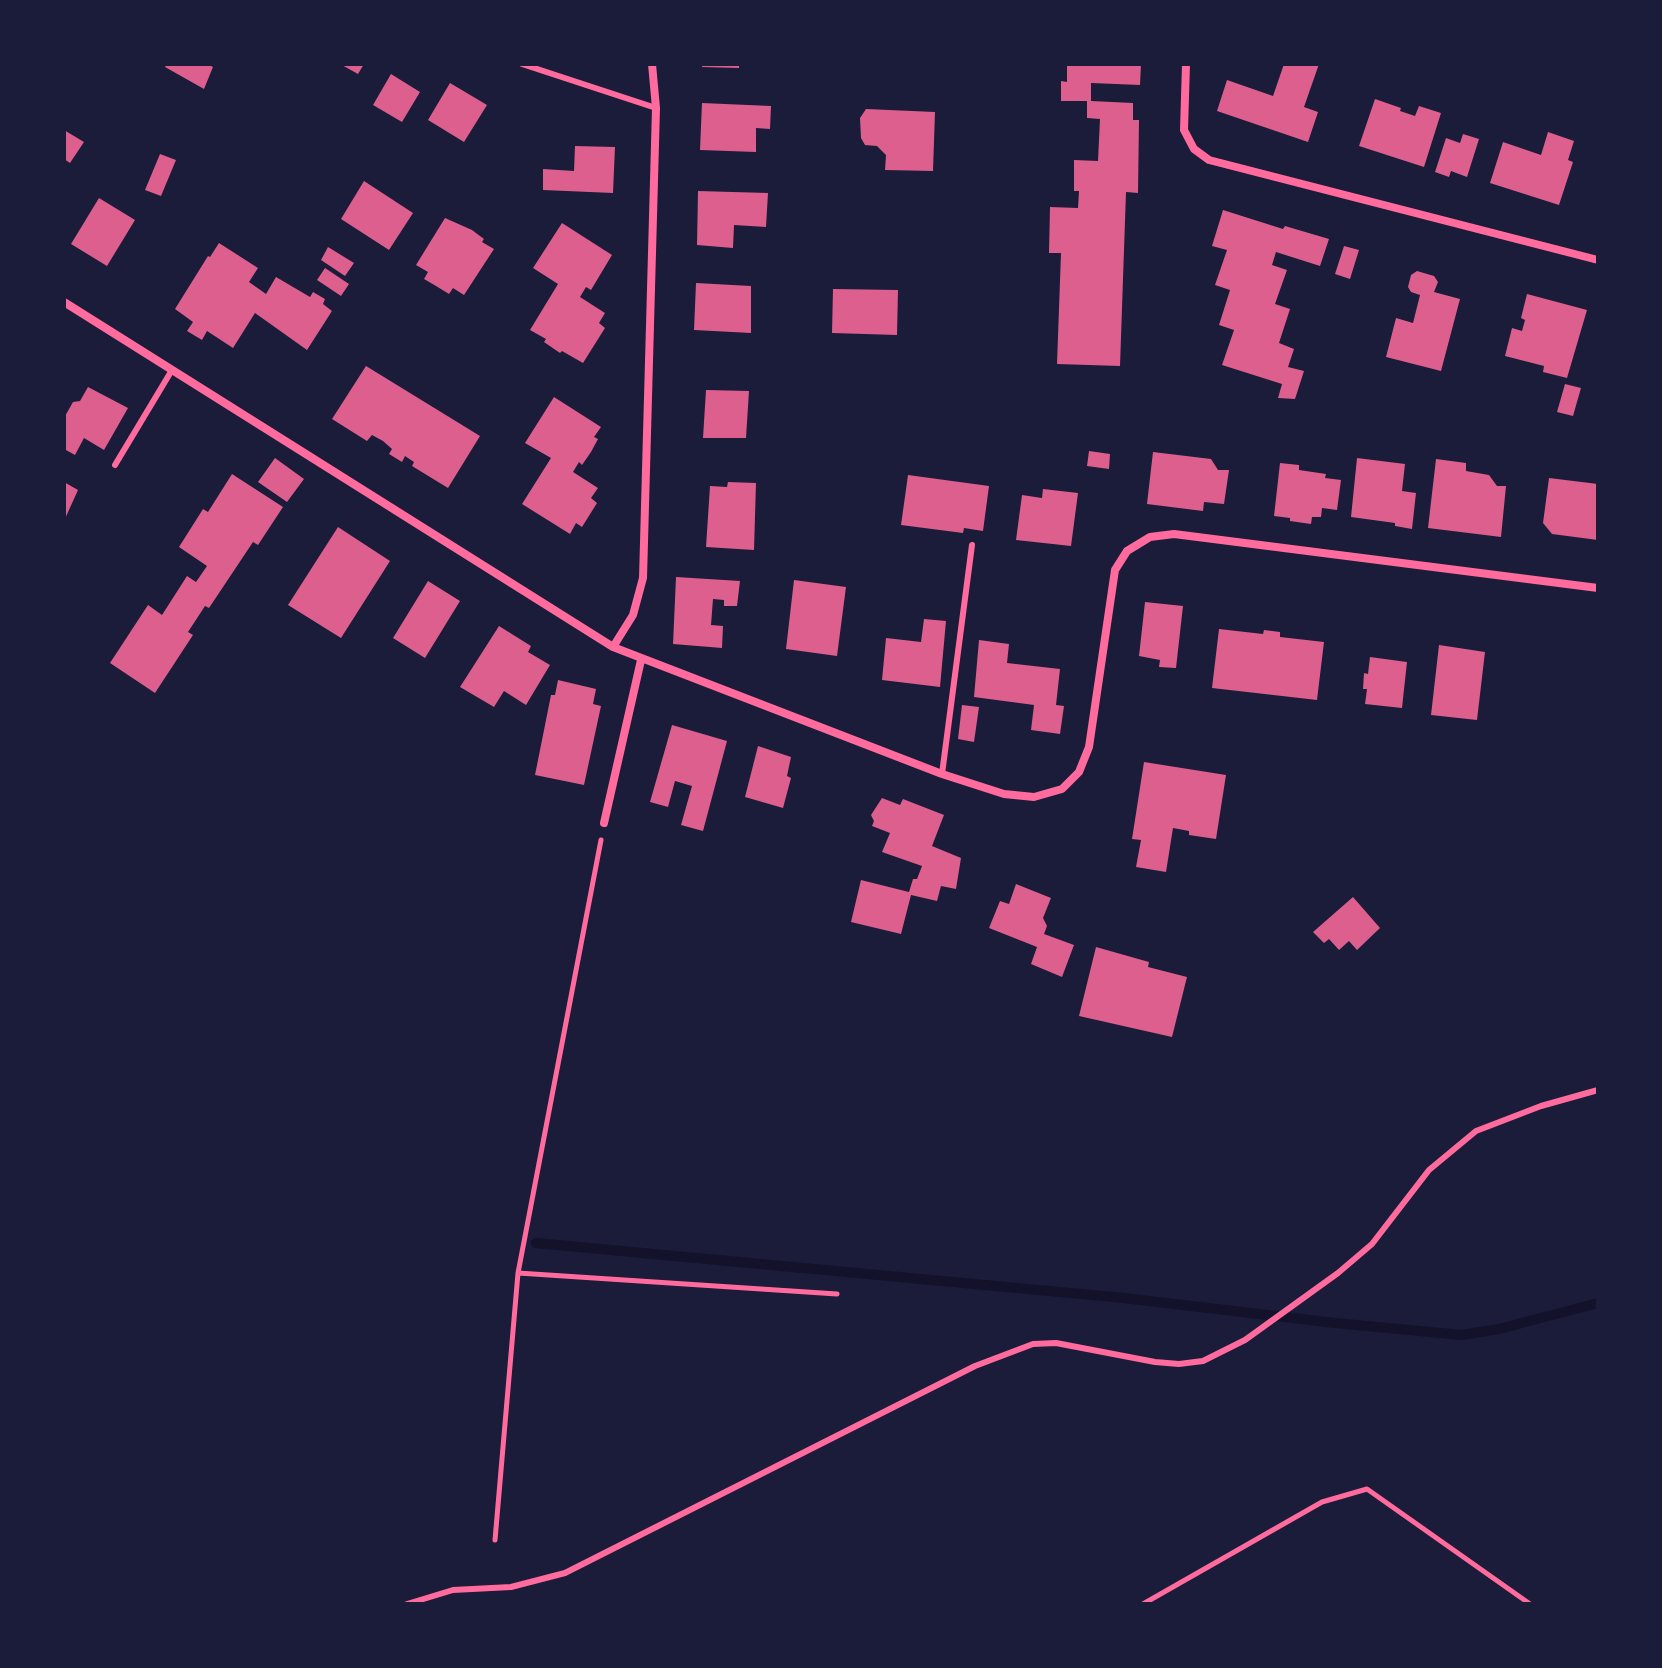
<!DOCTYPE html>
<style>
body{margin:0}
#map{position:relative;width:1662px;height:1668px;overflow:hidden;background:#1b1b3a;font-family:"PT Sans Narrow",sans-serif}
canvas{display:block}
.frame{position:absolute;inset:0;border:66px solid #1b1b3a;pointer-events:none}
</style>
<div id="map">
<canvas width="1662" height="1668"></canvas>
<div class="frame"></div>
</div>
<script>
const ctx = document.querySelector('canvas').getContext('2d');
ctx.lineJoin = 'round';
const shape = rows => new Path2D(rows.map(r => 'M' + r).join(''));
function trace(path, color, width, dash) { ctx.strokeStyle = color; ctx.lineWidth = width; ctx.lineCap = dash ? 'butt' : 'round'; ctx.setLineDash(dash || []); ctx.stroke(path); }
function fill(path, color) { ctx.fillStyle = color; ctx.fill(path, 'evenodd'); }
trace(shape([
 [536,1243,1124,1298,1335,1323,1462,1335,1499,1329,1598,1303]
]), '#12122b', 10);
fill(shape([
 [167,64,207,64,213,67,204,89,165,67],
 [340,64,364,64,358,74],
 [702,64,739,64,739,68,702,67],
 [1070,64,1141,64,1140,85,1091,83,1091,101,1133,103,1133,120,1139,120,1138,193,1126,192,1120,366,1057,364,1061,253,1049,253,1050,207,1078,208,1079,191,1074,191,1074,160,1098,161,1100,119,1087,118,1087,101,1061,101,1061,81,1067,82,1067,66],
 [1284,64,1319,64,1304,107,1318,112,1308,142,1217,111,1227,80,1273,96],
 [391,74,420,92,402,122,373,105],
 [450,83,487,105,464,142,428,120],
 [1375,99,1401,108,1400,111,1415,116,1419,106,1441,113,1424,167,1359,146],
 [702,103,771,106,770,129,756,128,756,152,700,150],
 [866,109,935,112,933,171,885,170,886,155,877,146,865,145,861,138,860,118],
 [64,130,84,142,70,163,64,159],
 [1548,132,1574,141,1568,160,1573,162,1559,205,1490,183,1503,142,1541,155],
 [1463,134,1479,139,1467,177,1451,171,1449,177,1435,172,1446,138,1460,143],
 [575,146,615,147,613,193,543,190,543,169,574,171],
 [160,154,176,160,161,196,145,190],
 [364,181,413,213,389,250,341,219],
 [698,191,768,193,766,227,734,225,733,248,697,245],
 [99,198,135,220,107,266,71,244],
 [1223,210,1283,229,1285,226,1329,239,1320,266,1276,252,1272,265,1287,270,1275,304,1290,309,1279,343,1294,349,1288,367,1304,371,1295,399,1278,398,1282,384,1222,365,1234,330,1219,325,1230,290,1215,285,1227,250,1212,246],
 [445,218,472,230,484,239,482,242,494,249,464,295,453,288,449,294,436,286,424,279,428,272,416,265],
 [562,223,612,255,591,290,586,287,580,297,605,313,599,323,605,328,583,363,562,351,560,353,544,342,546,339,530,330,558,284,533,268],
 [219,243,258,268,249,282,266,294,276,277,310,297,313,292,325,299,323,304,332,311,307,350,255,313,233,348,207,331,202,340,187,331,193,322,175,309,208,256,210,257],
 [1344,246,1359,250,1350,279,1335,274],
 [328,247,354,263,345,276,321,260],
 [325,268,349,284,341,296,317,280],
 [1417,271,1434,276,1438,282,1434,292,1460,299,1441,371,1386,357,1396,318,1413,323,1420,295,1411,292,1408,287,1411,275],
 [696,283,751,286,751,333,694,330],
 [833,289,898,290,897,335,832,333],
 [1527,294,1587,310,1567,378,1543,372,1544,366,1505,356,1512,328,1522,331,1525,320,1521,318],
 [366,366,480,436,448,488,412,466,414,462,405,456,402,462,389,454,392,449,383,441,372,435,367,441,332,419],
 [1565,384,1581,388,1573,416,1557,412],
 [88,387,128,408,104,450,84,438,75,455,64,449,64,418,73,402,80,401],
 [706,390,749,391,746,438,703,438],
 [554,397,601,427,594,437,598,439,591,452,582,465,579,462,573,472,598,488,591,498,597,503,582,527,576,523,570,534,522,504,551,458,525,443],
 [1089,451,1110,454,1109,469,1087,466],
 [1153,452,1211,459,1218,470,1229,470,1224,504,1204,502,1203,511,1147,504],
 [275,458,304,479,287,502,258,482],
 [1357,458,1405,464,1402,491,1416,493,1412,529,1395,526,1395,523,1351,517],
 [1436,459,1466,463,1466,471,1489,475,1497,486,1506,486,1501,537,1428,528],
 [1280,463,1299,465,1299,470,1326,474,1325,478,1341,480,1337,510,1322,508,1321,517,1312,517,1311,524,1290,521,1290,518,1274,516],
 [232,474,283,507,258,545,253,542,209,608,205,606,188,632,193,635,155,693,110,663,148,605,162,615,187,576,196,582,207,566,179,547,203,509,208,512],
 [908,475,989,486,983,531,964,528,963,533,901,525],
 [1549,478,1598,484,1598,540,1552,534,1543,523],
 [64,482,78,490,64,521],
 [728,482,756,483,754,550,706,547,710,486,727,487],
 [1043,489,1078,493,1071,546,1016,540,1022,495,1042,498],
 [338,527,390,561,341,638,288,605],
 [676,577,740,581,737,606,724,606,724,600,713,599,711,625,723,626,722,648,673,644],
 [794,580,846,587,837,656,786,649],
 [428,581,460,601,425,658,393,638],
 [1145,602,1183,606,1176,668,1159,667,1160,660,1139,656],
 [924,619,946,621,940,687,882,680,886,638,921,642],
 [499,626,531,646,528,652,550,665,526,705,504,691,494,707,460,687],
 [1219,629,1263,634,1264,630,1280,632,1280,637,1324,642,1317,700,1212,688],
 [979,640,1009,644,1007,663,1060,669,1056,705,1064,706,1060,734,1031,730,1034,705,974,697],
 [1439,645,1485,652,1477,720,1431,715],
 [1370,657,1407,662,1402,708,1365,704,1367,689,1363,689,1364,673,1368,674],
 [558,680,596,689,593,704,601,706,584,785,535,775,551,695,555,695],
 [962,705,979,707,974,742,958,739],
 [672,725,727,741,703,831,681,825,692,786,675,781,668,807,650,802],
 [758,746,791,757,787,776,791,778,783,808,745,797],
 [1144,762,1226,775,1216,839,1189,835,1189,831,1173,828,1166,872,1136,867,1141,840,1132,839],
 [882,798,900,805,903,799,944,815,932,846,961,858,956,889,941,886,937,901,911,895,901,934,851,922,861,880,909,892,913,879,917,879,922,866,882,852,890,833,872,826,874,821,871,815],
 [1016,884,1051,898,1043,918,1047,926,1044,934,1074,945,1062,977,1031,964,1037,947,989,928,1000,901,1009,904],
 [1353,897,1380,928,1357,950,1349,941,1339,950,1329,939,1324,943,1313,932],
 [1096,947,1149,962,1148,967,1187,977,1172,1037,1079,1016]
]), '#dd5f8e');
trace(shape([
 [518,1273,837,1294],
 [495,1540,518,1273,601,840],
 [1143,1604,1322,1502,1367,1489,1530,1604]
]), '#ff6b9d', 5);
trace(shape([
 [522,64,656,108],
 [115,465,172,370],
 [942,774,972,545],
 [407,1604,453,1590,511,1587,565,1573,975,1366,1033,1344,1056,1343,1155,1362,1179,1364,1203,1361,1245,1340,1338,1273,1372,1244,1429,1170,1476,1131,1541,1106,1598,1090]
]), '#ff6b9d', 6);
trace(shape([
 [1186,64,1184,130,1194,149,1209,160,1598,260],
 [64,302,613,647,942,774,1004,794,1034,797,1062,789,1079,772,1089,747,1115,570,1127,551,1150,537,1174,534,1598,588],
 [613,647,633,615,643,578,656,108,652,64],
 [604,823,641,660]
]), '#ff6b9d', 8);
</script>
